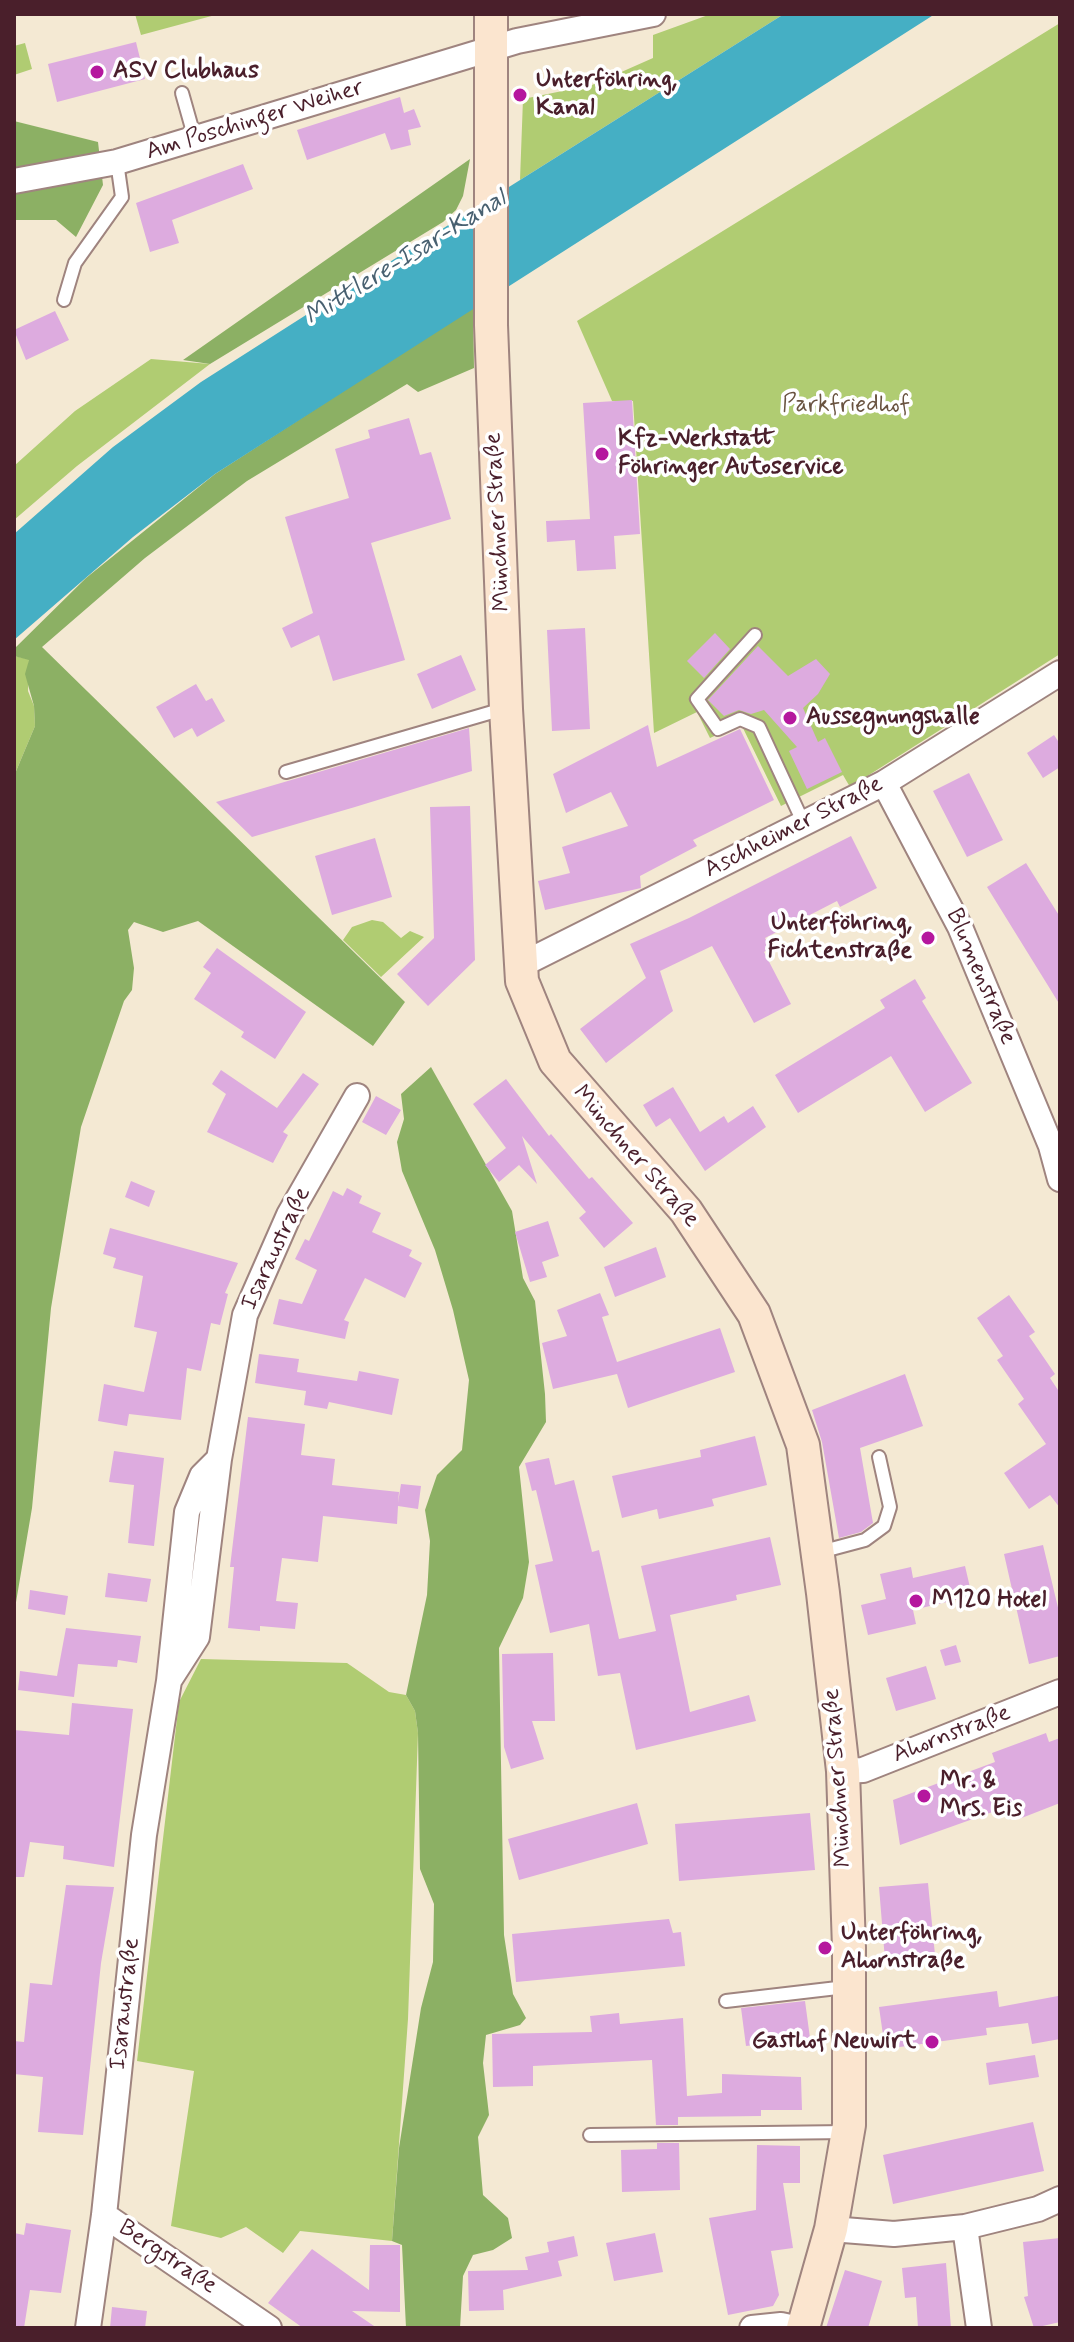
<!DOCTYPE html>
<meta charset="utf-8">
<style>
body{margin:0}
#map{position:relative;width:1074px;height:2342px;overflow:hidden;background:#f4e9d3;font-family:Mynerve,sans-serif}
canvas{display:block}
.frame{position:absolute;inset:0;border:16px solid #4a1f2b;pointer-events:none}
</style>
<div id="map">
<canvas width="1074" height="2342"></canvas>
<div class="frame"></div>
</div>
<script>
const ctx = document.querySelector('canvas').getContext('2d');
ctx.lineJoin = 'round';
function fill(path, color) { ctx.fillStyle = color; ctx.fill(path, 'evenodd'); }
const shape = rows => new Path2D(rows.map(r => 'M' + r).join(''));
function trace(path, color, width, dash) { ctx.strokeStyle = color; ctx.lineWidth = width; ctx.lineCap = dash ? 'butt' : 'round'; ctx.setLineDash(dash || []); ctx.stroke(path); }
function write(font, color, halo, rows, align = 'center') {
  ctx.font = font + ' Mynerve,sans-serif'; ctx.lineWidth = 7; ctx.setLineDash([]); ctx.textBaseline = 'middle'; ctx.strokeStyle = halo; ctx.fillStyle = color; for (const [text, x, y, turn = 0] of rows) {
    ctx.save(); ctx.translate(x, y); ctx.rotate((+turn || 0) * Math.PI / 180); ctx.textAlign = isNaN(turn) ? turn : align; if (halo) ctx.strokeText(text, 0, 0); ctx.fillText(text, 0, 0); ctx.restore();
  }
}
fill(shape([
 [135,14,219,14,141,35],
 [711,14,784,14,520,180,523,99,592,85,653,58,653,35],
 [1060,23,1060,654,850,787,843,775,781,806,741,724,710,738,697,712,654,733,633,401,612,401,577,321],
 [25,43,32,69,14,75,14,46],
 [151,359,210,364,77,466,14,520,14,466,75,411],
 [14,656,29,659,28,691,34,706,35,726,14,776],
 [372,920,383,922,401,938,410,931,424,937,381,977,343,940,352,927],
 [201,1659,347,1663,389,1692,406,1695,415,1711,418,1733,408,2019,392,2241,300,2231,283,2253,246,2227,221,2238,171,2226,194,2071,137,2061,179,1702]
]), '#b0cc72');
fill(shape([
 [14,121,98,142,103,185,76,237,56,220,14,220],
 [470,159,463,196,456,210,443,222,210,364,183,360],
 [473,307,474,368,418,392,407,384,247,481,145,558,42,647,405,1002,373,1046,198,921,163,932,134,922,128,930,134,968,132,990,124,1001,81,1127,51,1308,32,1508,14,1614,14,776,35,726,34,706,25,674,29,660,14,656,14,649,86,578,215,474],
 [431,1067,512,1211,523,1278,535,1301,545,1394,546,1422,519,1467,529,1562,523,1598,499,1648,504,1935,513,1994,526,2018,520,2025,486,2035,483,2063,489,2115,478,2137,483,2195,508,2218,512,2238,493,2250,473,2255,463,2276,460,2328,406,2328,402,2245,392,2241,399,2148,421,2008,433,1962,434,1904,420,1869,418,1733,415,1711,406,1695,427,1595,430,1541,425,1510,437,1475,462,1450,469,1380,453,1310,435,1250,402,1171,397,1142,404,1119,401,1094]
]), '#8cb064');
fill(shape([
 [784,14,935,14,215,474,133,537,14,640,14,534,113,447,201,382,342,292]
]), '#45afc4');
fill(shape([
 [136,42,145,79,57,102,48,64],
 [400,97,404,113,414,109,421,127,408,130,411,145,391,150,385,133,307,160,297,130],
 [243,164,253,189,172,220,179,243,150,252,136,203],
 [55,311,69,340,26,360,14,330],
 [632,400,640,534,614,536,616,569,577,571,575,540,547,542,546,521,590,519,583,403],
 [409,418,420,455,431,452,451,519,371,543,405,660,333,681,319,635,291,648,282,628,313,613,285,517,349,498,335,449,370,438,368,430],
 [585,628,590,729,552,731,547,630],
 [715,633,730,649,704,678,687,661],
 [758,646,788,676,816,659,830,674,818,694,803,708,818,742,825,738,842,772,807,789,789,751,797,747,764,710,751,714,739,710,724,716,708,700],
 [461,655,476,690,432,709,417,674],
 [196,684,206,701,212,698,225,721,197,737,192,728,174,738,156,707],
 [648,725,657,767,740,729,774,800,693,840,697,846,640,876,641,888,545,910,538,881,570,873,562,847,628,826,611,792,566,813,553,774],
 [469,728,472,771,355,807,252,837,216,802],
 [1054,735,1060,744,1060,767,1043,778,1027,753],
 [969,773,1003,840,967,857,933,791],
 [470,806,475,960,428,1006,397,974,434,938,430,807],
 [851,836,877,888,840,907,837,901,765,938,770,948,764,952,791,1004,754,1023,712,946,660,971,673,1011,606,1063,580,1029,646,978,630,944,689,918],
 [375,838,392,897,332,915,315,856],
 [1026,863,1060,917,1060,1005,987,887],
 [217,948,306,1012,275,1059,241,1037,244,1032,194,999,211,973,203,967],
 [915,979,926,998,922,1001,972,1083,925,1112,891,1056,798,1113,775,1075,885,1008,880,1000],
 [221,1070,277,1108,303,1073,319,1084,283,1132,288,1135,273,1163,207,1132,226,1094,212,1084],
 [506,1079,549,1136,551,1134,589,1179,592,1177,633,1223,604,1248,579,1218,586,1212,522,1136,537,1184,519,1165,499,1182,485,1165,506,1148,473,1104],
 [673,1087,700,1132,724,1116,728,1123,753,1106,766,1127,705,1171,670,1118,656,1127,643,1105],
 [376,1096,401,1110,386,1135,362,1122],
 [131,1181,155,1191,149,1207,125,1197],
 [347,1188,362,1196,359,1203,381,1213,372,1232,412,1250,409,1256,422,1263,405,1298,365,1278,344,1320,349,1322,345,1339,273,1324,279,1299,302,1304,317,1270,295,1259,305,1239,309,1241,333,1191,343,1196],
 [548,1221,559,1256,542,1262,547,1277,530,1282,515,1232],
 [110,1228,238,1263,225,1293,228,1294,220,1325,211,1323,201,1371,187,1368,181,1420,129,1414,127,1426,98,1421,104,1384,144,1392,157,1332,134,1327,143,1276,113,1268,116,1258,103,1254],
 [656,1247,666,1277,615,1297,604,1267],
 [600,1293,609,1315,602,1317,617,1362,720,1328,735,1372,628,1408,617,1374,553,1389,542,1343,567,1336,557,1310],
 [1009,1295,1035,1332,1029,1336,1055,1374,1050,1378,1060,1393,1060,1508,1050,1495,1029,1509,1004,1473,1046,1444,1018,1404,1024,1399,997,1360,1003,1356,977,1318],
 [259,1354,299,1359,297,1372,357,1381,359,1371,399,1379,392,1415,329,1402,327,1409,304,1405,306,1391,255,1383],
 [905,1374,923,1426,860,1448,873,1523,861,1532,839,1538,822,1442,812,1410],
 [248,1417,305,1424,301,1455,335,1459,332,1485,399,1492,398,1503,401,1484,421,1486,418,1509,398,1506,397,1524,323,1516,318,1562,282,1558,276,1601,298,1603,295,1629,260,1626,260,1631,228,1628,234,1567,230,1567],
 [755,1436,767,1485,712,1499,714,1506,659,1519,657,1509,622,1518,612,1476,701,1457,700,1450],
 [114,1451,164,1458,154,1546,128,1543,134,1485,109,1482],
 [549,1458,555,1485,574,1480,592,1552,599,1550,619,1639,656,1631,641,1566,770,1537,781,1585,736,1595,737,1600,670,1615,690,1712,749,1695,756,1721,636,1750,620,1673,598,1676,589,1624,550,1633,535,1565,553,1561,536,1490,532,1491,525,1463],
 [1043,1545,1060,1616,1060,1656,1029,1664,1004,1554],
 [965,1566,972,1596,913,1610,916,1624,868,1635,861,1605,886,1599,880,1574,911,1567,913,1578],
 [108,1573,151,1579,147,1602,105,1597],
 [30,1590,68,1596,65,1615,28,1609],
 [66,1628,141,1636,137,1663,118,1660,117,1667,78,1664,74,1697,18,1690,20,1671,57,1676],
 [956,1645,961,1662,945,1666,940,1650],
 [553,1653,555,1721,532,1721,544,1759,511,1769,504,1747,502,1654],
 [926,1666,936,1699,896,1711,886,1678],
 [72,1703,133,1709,114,1867,63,1859,64,1846,30,1842,24,1877,14,1877,14,1730,69,1735],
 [1046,1733,1049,1742,1060,1738,1060,1803,1019,1819,1015,1804,900,1845,893,1800,995,1762,992,1753],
 [637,1803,648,1844,519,1880,508,1839],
 [810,1813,815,1870,679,1881,675,1824],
 [928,1883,935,1955,885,1960,879,1887],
 [66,1885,114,1887,101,1963,83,2135,38,2132,43,2077,14,2074,14,2041,24,2042,30,1983,52,1985],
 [669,1919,673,1933,681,1932,685,1966,516,1982,512,1934],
 [997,1991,999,2007,1058,1996,1060,2039,1032,2044,1028,2023,986,2028,987,2035,885,2049,879,2007],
 [805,2001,810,2038,746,2046,741,2008],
 [619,2013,620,2024,683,2018,687,2096,722,2093,722,2074,801,2077,802,2110,761,2110,761,2116,678,2117,678,2125,656,2125,652,2060,533,2066,533,2086,493,2087,492,2034,592,2032,590,2016],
 [1035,2055,1039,2077,989,2085,986,2063],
 [1033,2122,1044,2171,893,2204,883,2155],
 [657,2143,679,2143,680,2190,622,2192,621,2150,657,2149],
 [757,2145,800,2146,800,2183,783,2183,793,2248,771,2251,779,2295,773,2306,728,2315,709,2218,756,2210],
 [26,2223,71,2230,61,2293,30,2290,24,2328,14,2328,14,2233,24,2235],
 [655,2233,663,2272,614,2281,606,2243],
 [574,2236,578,2256,558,2261,562,2276,503,2290,504,2310,469,2311,468,2271,528,2270,525,2257,549,2252,547,2242],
 [1060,2238,1060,2322,1034,2328,1024,2297,1028,2296,1023,2242],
 [370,2245,400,2245,400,2312,352,2311,377,2328,303,2328,268,2303,312,2249,369,2290],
 [946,2263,951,2328,918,2328,916,2297,905,2298,902,2268],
 [845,2270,882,2281,868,2328,826,2328],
 [112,2307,147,2311,145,2328,110,2328]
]), '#ddabdf');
const lane = shape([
 [182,93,195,139],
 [64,300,75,263,122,197,117,162],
 [755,635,697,699,718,729,740,719,759,727,804,824],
 [286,772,503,709],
 [820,1552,865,1540,884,1526,890,1507,879,1457],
 [726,2001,846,1987],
 [590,2135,848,2132]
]);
const street = shape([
 [14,181,117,162,517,41,653,14],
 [884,783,960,927,1051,1146,1060,1179],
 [519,966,884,783,1060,673],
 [170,1679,197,1637,219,1459,245,1315,289,1215,357,1096],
 [843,1771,863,1770,1060,1692],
 [104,2215,269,2328],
 [965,2227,979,2328],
 [831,2229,894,2234,965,2227,1038,2209,1060,2199],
 [88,2328,104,2215,144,1835,169,1681,187,1512,202,1476,219,1459],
 [752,2328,781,2325,795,2328]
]);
const secondary = shape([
 [491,14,491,325,506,709,522,981,555,1061,686,1211,754,1314,803,1445,823,1593,843,1771,849,1948,849,2125,831,2229,803,2328]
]);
trace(lane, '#9f847f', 16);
trace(street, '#9f847f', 28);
trace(secondary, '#9f847f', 36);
trace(lane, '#fff', 12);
trace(street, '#fff', 24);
trace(secondary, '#fbe5cf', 32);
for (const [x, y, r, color] of [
 [97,72,8,"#b5179e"],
 [520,95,8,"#b5179e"],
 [602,454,8,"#b5179e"],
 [790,718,8,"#b5179e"],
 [928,938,8,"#b5179e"],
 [916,1601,8,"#b5179e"],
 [924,1796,8,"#b5179e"],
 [825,1948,8,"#b5179e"],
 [932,2042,8,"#b5179e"]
]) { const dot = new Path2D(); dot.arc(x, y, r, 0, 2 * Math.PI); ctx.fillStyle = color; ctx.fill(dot); trace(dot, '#fff', 3); }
write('bold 24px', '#4a1f2b', '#fff', [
 ["ASV Clubhaus",113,72],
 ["Unterföhring,",536,81],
 ["Kanal",536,109],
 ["Kfz-Werkstatt",618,440],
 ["Föhringer Autoservice",618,468],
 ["Aussegnungshalle",806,718],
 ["Unterföhring,",912,924,"right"],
 ["Fichtenstraße",912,952,"right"],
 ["M120 Hotel",932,1601],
 ["Mr. &",940,1782],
 ["Mrs. Eis",940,1810],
 ["Unterföhring,",841,1934],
 ["Ahornstraße",841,1962],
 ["Gasthof Neuwirt",916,2042,"right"]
], 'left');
write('24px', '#4a1f2b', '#fff', [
 ["Am Poschinger Weiher",255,121,-17],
 ["Münchner Straße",499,522,-93],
 ["Aschheimer Straße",794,828,-27],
 ["Blumenstraße",980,977,67],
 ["Münchner Straße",635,1157,49],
 ["Isaraustraße",277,1249,-65],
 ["Ahornstraße",952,1735,-21],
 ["Münchner Straße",839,1778,-94],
 ["Isaraustraße",126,2004,-84],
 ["Bergstraße",167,2258,34]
]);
write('24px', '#695340', '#fff', [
 ["Parkfriedhof",846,406]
]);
write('italic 26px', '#486070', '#fff', [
 ["Mittlere-Isar-Kanal",406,259,-32]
]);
</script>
